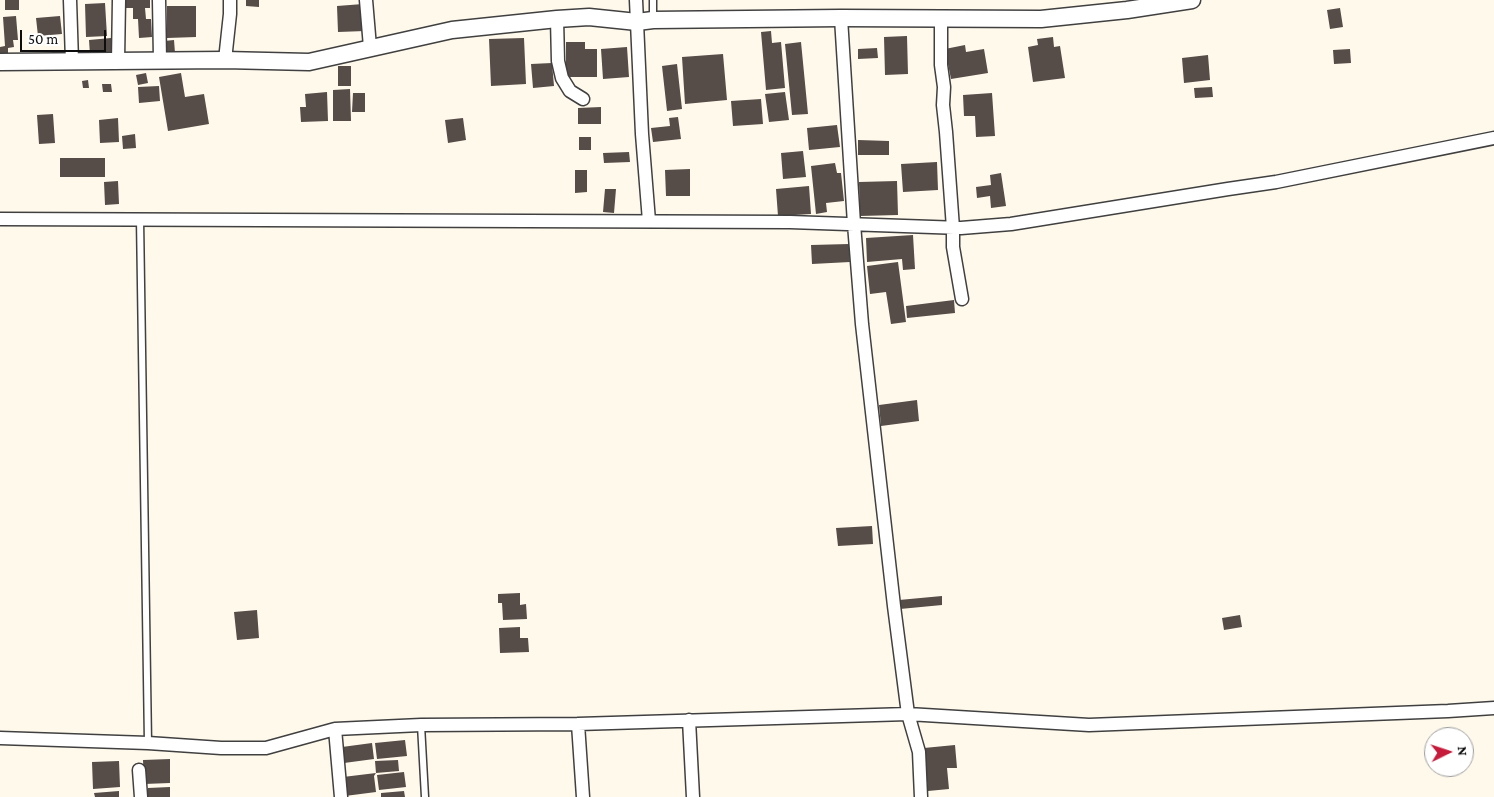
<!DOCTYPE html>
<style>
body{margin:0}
#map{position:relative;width:1494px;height:797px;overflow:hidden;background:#fff9ec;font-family:"Crimson Pro",serif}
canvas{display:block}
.north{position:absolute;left:1424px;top:727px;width:50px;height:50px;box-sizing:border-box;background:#fff;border:1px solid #9e9e9e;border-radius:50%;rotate:86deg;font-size:14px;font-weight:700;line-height:20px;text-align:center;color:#0d0d0d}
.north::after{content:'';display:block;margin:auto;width:18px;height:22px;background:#c71b3b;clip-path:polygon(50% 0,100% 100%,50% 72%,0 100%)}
.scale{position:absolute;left:20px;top:30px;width:86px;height:22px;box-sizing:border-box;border:2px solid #0d0d0d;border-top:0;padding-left:6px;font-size:15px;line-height:18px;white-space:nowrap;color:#0d0d0d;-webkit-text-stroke:4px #fff;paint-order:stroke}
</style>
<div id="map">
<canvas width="1494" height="797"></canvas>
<div class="north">N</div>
<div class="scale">50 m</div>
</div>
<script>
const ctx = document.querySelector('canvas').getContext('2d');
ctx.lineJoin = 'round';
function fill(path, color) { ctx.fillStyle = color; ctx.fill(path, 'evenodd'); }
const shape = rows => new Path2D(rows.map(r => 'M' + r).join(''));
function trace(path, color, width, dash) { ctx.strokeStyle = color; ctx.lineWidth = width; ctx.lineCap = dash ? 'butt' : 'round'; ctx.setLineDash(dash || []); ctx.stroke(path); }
fill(shape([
 [5,0,19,0,19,10,5,10],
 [126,0,150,0,150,8,145,8,146,19,151,19,152,37,139,38,138,19,133,19,133,8,126,8],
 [246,0,259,0,259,7,246,6],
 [105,3,107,36,86,37,85,4],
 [363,4,365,31,338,32,337,6],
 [167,6,196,6,196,37,167,38],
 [1340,8,1343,27,1330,29,1327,10],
 [16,16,18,40,13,40,14,47,8,48,8,56,0,57,0,47,5,46,3,17],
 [60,16,62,34,38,36,36,18],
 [771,31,772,43,781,42,785,88,766,90,761,32],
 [907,36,908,74,885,75,884,37],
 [1053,37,1054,47,1060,46,1065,78,1033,82,1028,47,1038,45,1037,39],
 [111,38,112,53,90,55,89,40],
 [524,38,526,84,491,86,489,39],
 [174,40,175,53,165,53,164,41],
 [566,42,585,42,585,49,597,49,597,77,566,77],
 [801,42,808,114,792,115,785,44],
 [965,45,966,52,984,49,988,73,951,79,945,49],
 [627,47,629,77,603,79,601,49],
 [877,48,878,58,858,59,858,49],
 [1350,49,1351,63,1334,64,1333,50],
 [723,54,727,100,685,104,682,57],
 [1208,55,1210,80,1184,83,1182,58],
 [552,63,554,86,533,88,531,64],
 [677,64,682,109,667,111,662,66],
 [338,66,351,66,351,86,338,86],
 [146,73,148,83,138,85,136,75],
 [181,73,185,97,204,94,209,124,168,131,159,77],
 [88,80,89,88,83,88,82,81],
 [102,84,111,84,112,92,103,92],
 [159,86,160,101,139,103,138,87],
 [1212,87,1213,97,1195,98,1194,88],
 [350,89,351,121,333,121,333,90],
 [327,92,328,121,301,122,300,107,306,107,305,94],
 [785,92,789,120,769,122,765,94],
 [353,93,365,93,365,112,352,112],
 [992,93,995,136,976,137,975,116,964,116,963,95],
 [761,99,763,124,733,126,731,101],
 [601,107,601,124,578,124,578,108],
 [53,114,55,143,39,144,37,115],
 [678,117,681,139,653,142,651,128,670,126,669,118],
 [118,118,119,142,100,143,99,120],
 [463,118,466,140,448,143,445,120],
 [837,125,840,147,809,150,807,128],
 [135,134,136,148,123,149,122,136],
 [579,137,591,137,591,150,579,150],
 [858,140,889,141,889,155,858,155],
 [803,151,806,177,783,179,781,153],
 [629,152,630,162,604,163,603,153],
 [60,158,105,158,105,177,60,177],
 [937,162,938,190,903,192,901,164],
 [835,163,837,173,841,173,844,201,826,203,827,212,816,214,811,166],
 [690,169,690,196,666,196,665,170],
 [575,170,587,170,587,192,575,193],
 [1001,173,1006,206,991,208,990,196,977,198,976,187,991,185,990,175],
 [118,181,119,204,105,205,104,182],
 [897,181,898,215,860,216,859,182],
 [809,186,811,214,778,216,776,189],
 [605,189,616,189,614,213,603,212],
 [913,235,915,269,903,270,902,259,867,262,866,238],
 [849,244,850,262,812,264,811,245],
 [898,262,906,322,891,324,886,292,870,294,867,266],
 [954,300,955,313,907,318,906,306],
 [917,400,919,421,881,426,879,405],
 [872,526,873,544,838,546,836,528],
 [520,593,520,605,526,604,527,619,503,620,502,603,498,603,498,594],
 [942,596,942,605,900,609,899,600],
 [257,610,259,638,237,640,234,612],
 [1240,615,1242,627,1224,630,1222,618],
 [520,627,520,638,528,638,529,652,500,653,499,628],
 [405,740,407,756,377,759,375,743],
 [372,743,374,759,344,763,342,747],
 [955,745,957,768,947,768,949,789,928,791,924,748],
 [170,759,170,783,144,784,143,760],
 [398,760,399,771,376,773,375,761],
 [119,761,120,787,93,789,92,762],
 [404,772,406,787,379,790,377,775],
 [376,773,374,776,376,792,345,796,343,777],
 [170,787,170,797,148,797,148,788],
 [119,791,119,797,95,797,94,793],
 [404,791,405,797,381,797,381,793]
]), '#564c48');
const service = shape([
 [653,0,653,18],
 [140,219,148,743],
 [421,725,425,797]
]);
const minor = shape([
 [70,0,72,61],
 [159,0,160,59],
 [366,0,370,47],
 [636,0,642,134,649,221],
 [841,18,854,224,862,324,894,606,908,714,919,752,921,797],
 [557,19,558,61,562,78,570,91,583,99],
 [941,19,941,65,944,87,943,105,946,132,953,228,953,247,962,299],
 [225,60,230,14,230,0],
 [118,61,119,0],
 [0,219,790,222,961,228,1011,224,1228,189,1276,182,1494,138],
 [689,720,693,797],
 [578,724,583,797],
 [335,729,341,797],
 [0,738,148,743,221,748,266,748,335,729,421,725,578,724,908,714,1089,725,1448,711,1494,708],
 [139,770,141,797]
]);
const tertiary = shape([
 [0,62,225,60,309,62,452,30,557,19,589,17,637,22,653,20,841,18,1041,19,1127,10,1192,0]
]);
trace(service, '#404040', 9);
trace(minor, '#404040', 15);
trace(tertiary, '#404040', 19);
trace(service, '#fff', 6);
trace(minor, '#fff', 12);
trace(tertiary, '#fff', 16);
</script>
